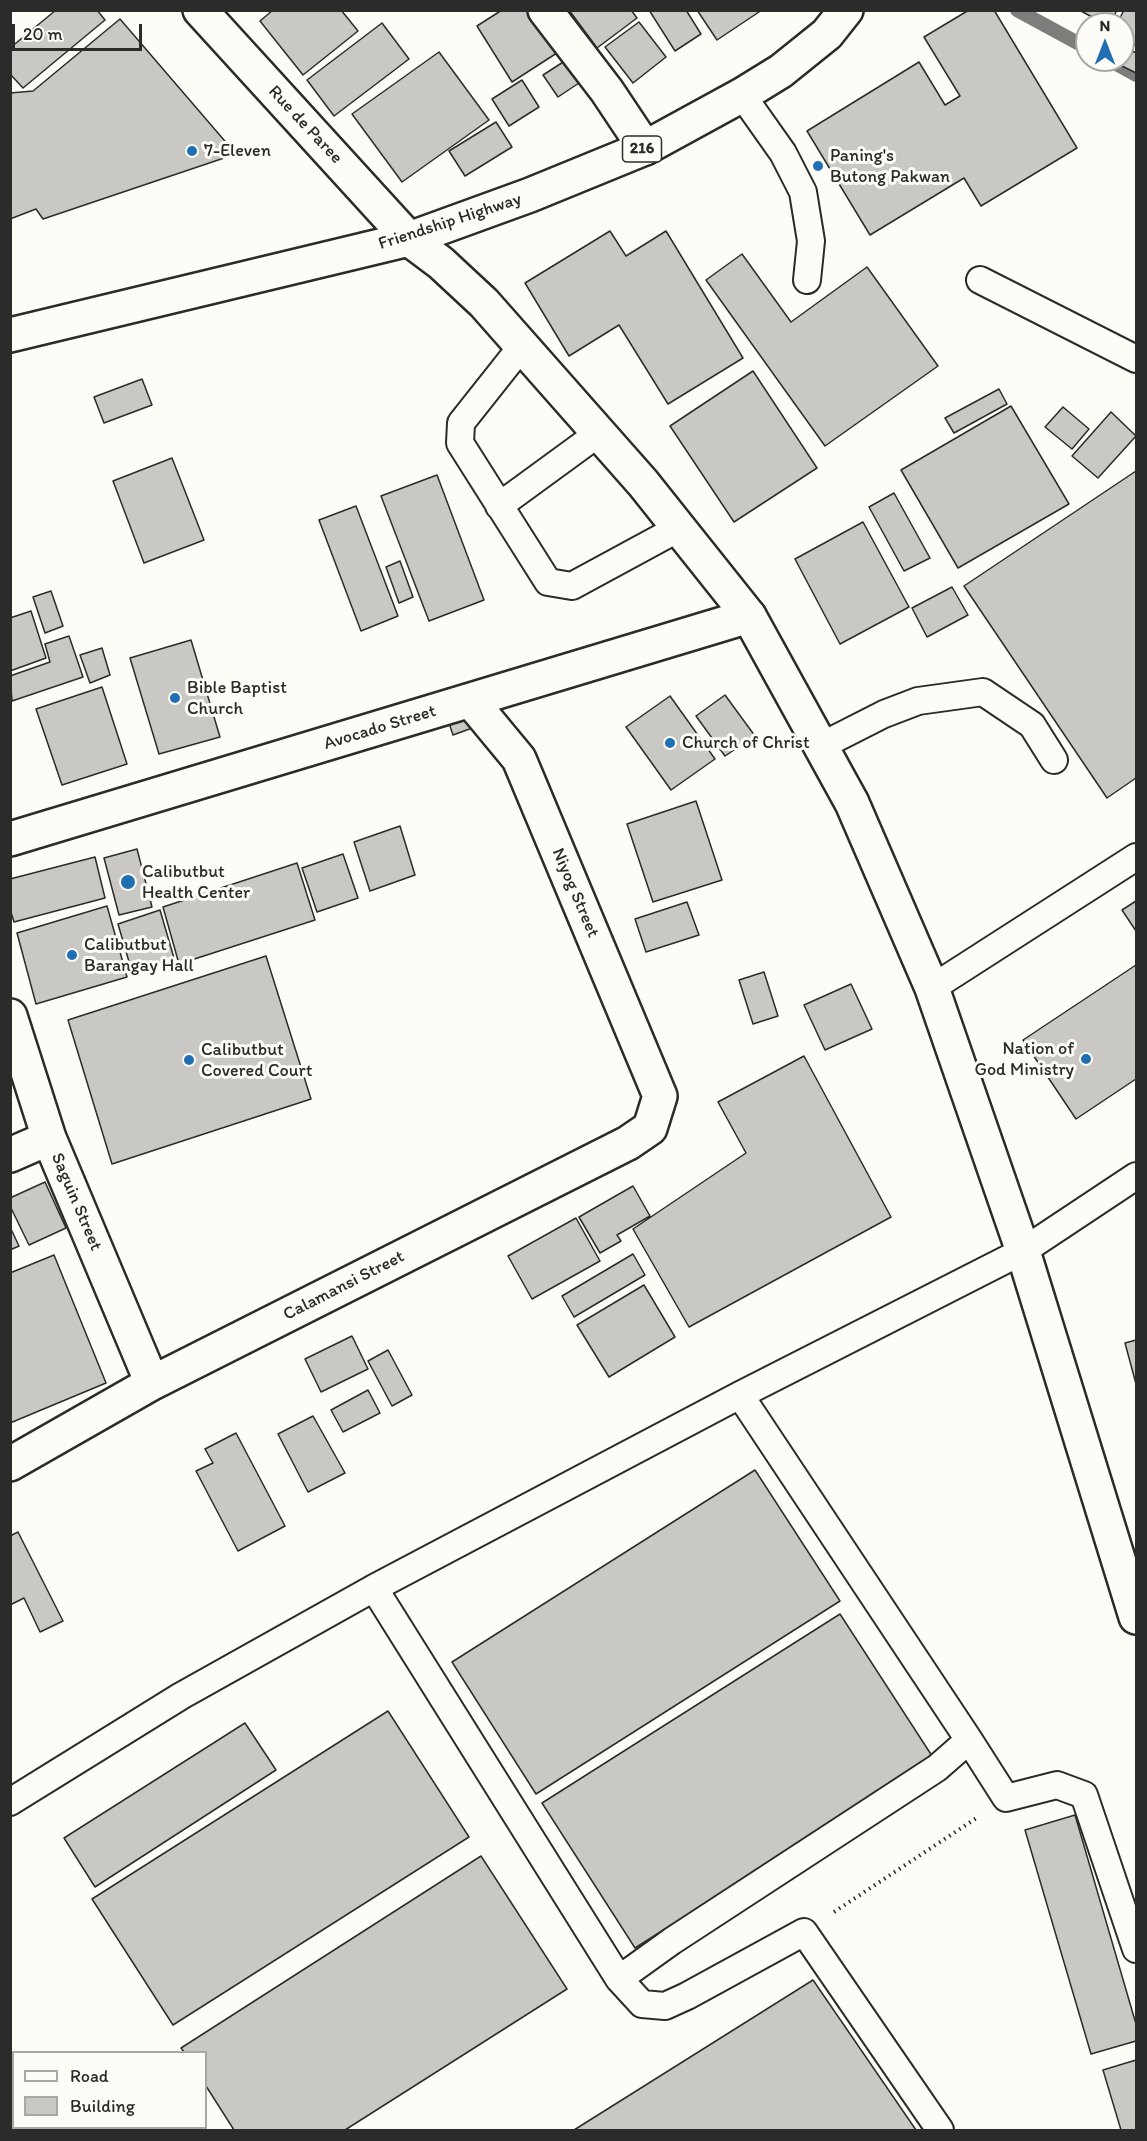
<!DOCTYPE html>
<style>
body{margin:0}
#map{position:relative;width:1147px;height:2141px;overflow:hidden;background:#fdfcf7;font-family:Itim,sans-serif}
canvas{display:block}
.frame{position:absolute;inset:0;border:12px solid #2b2b2b;pointer-events:none}
.legend{position:absolute;left:12px;top:2051px;width:195px;height:78px;box-sizing:border-box;background:#fdfcf7;border:2px solid #a9a8a5;margin:0;padding:8px 10px;list-style:none;font-size:18px;color:#2b2b2b}
.legend li{display:flex;align-items:center;gap:12px;height:30px}
.legend b{width:30px;border:2px solid #a9a8a5}
.north{position:absolute;left:1075px;top:12px;width:60px;height:60px;box-sizing:border-box;background:#fdfcf7;border:2px solid #a9a8a5;border-radius:50%;rotate:0deg;font-size:16px;font-weight:700;line-height:24px;text-align:center;color:#2b2b2b}
.north::after{content:'';display:block;margin:auto;width:21px;height:27px;background:#1f6fb2;clip-path:polygon(50% 0,100% 100%,50% 72%,0 100%)}
.scale{position:absolute;left:12px;top:24px;width:130px;height:27px;box-sizing:border-box;border:3px solid #2b2b2b;border-top:0;padding-left:8px;font-size:18px;line-height:21px;white-space:nowrap;color:#2b2b2b;-webkit-text-stroke:4px #fdfcf7;paint-order:stroke}
</style>
<div id="map">
<canvas width="1147" height="2141"></canvas>
<div class="frame"></div>
<ul class="legend">
<li><b style="height:8px;background:#fdfcf7"></b>Road</li>
<li><b style="height:16px;background:#c9c8c4"></b>Building</li>
</ul>
<div class="north">N</div>
<div class="scale">20 m</div>
</div>
<script>
const ctx = document.querySelector('canvas').getContext('2d');
ctx.lineJoin = 'round';
const shape = rows => new Path2D(rows.map(r => 'M' + r).join(''));
function trace(path, color, width, dash) { ctx.strokeStyle = color; ctx.lineWidth = width; ctx.lineCap = dash ? 'butt' : 'round'; ctx.setLineDash(dash || []); ctx.stroke(path); }
function fill(path, color) { ctx.fillStyle = color; ctx.fill(path, 'evenodd'); }
function write(font, color, halo, rows, align = 'center') {
  ctx.font = font + ' Itim,sans-serif'; ctx.lineWidth = 6; ctx.setLineDash([]); ctx.textBaseline = 'middle'; ctx.strokeStyle = halo; ctx.fillStyle = color; for (const [text, x, y, turn = 0] of rows) {
    ctx.save(); ctx.translate(x, y); ctx.rotate((+turn || 0) * Math.PI / 180); ctx.textAlign = isNaN(turn) ? turn : align; if (halo) ctx.strokeText(text, 0, 0); ctx.fillText(text, 0, 0); ctx.restore();
  }
}
trace(shape([
 [1017,10,1087,48],
 [1109,60,1136,75]
]), '#7e7d7b', 14);
const building = shape([
 [56,10,97,10,105,20,23,88,10,74,10,48,56,10],
 [273,10,341,10,358,31,303,75,260,21,273,10],
 [502,10,535,10,560,51,512,82,477,26,502,10],
 [569,10,631,10,637,18,597,48,569,10],
 [649,10,686,10,701,34,675,51,649,10],
 [697,10,762,10,717,40,697,10],
 [969,10,994,10,1077,148,981,206,964,178,870,235,807,131,919,62,945,105,960,96,924,37,969,10],
 [1079,10,1117,10,1110,24,1105,24,1079,10],
 [1124,10,1136,10,1136,46,1123,39,1123,24,1117,24,1124,10],
 [120,19,236,154,43,219,36,209,10,219,10,93,33,91,120,19],
 [639,22,666,57,633,83,605,47,639,22],
 [382,23,409,59,334,116,307,80,382,23],
 [1129,49,1136,53,1136,73,1120,65,1129,49],
 [439,52,489,120,402,182,352,114,439,52],
 [571,57,585,79,558,97,543,75,571,57],
 [522,80,539,107,509,126,492,99,522,80],
 [496,122,512,147,465,176,449,151,496,122],
 [610,231,626,256,666,231,743,358,668,404,619,325,569,356,525,283,610,231],
 [742,254,791,322,867,267,938,366,825,446,706,280,742,254],
 [753,371,817,468,734,522,670,426,753,371],
 [142,379,152,405,104,423,94,397,142,379],
 [999,389,1007,404,954,433,945,418,999,389],
 [1011,406,1069,504,958,568,901,470,1011,406],
 [1063,407,1089,429,1072,449,1045,427,1063,407],
 [1111,412,1136,436,1098,478,1072,456,1111,412],
 [172,458,204,540,144,563,113,481,172,458],
 [1136,471,1136,778,1107,798,964,586,1136,471],
 [437,475,484,600,429,621,381,496,437,475],
 [894,493,930,558,904,571,869,507,894,493],
 [356,506,398,616,361,631,319,520,356,506],
 [863,522,909,607,840,644,795,559,863,522],
 [400,561,413,597,399,603,386,567,400,561],
 [952,587,968,615,927,637,912,608,952,587],
 [51,591,63,626,45,633,33,597,51,591],
 [31,611,46,658,10,671,10,618,31,611],
 [69,636,83,677,12,701,10,676,50,662,45,644,69,636],
 [191,640,220,737,159,754,130,658,191,640],
 [102,648,110,675,90,683,80,655,102,648],
 [102,687,127,764,62,785,36,709,102,687],
 [725,695,755,736,725,756,696,716,725,695],
 [670,696,715,759,671,790,626,727,670,696],
 [468,710,475,727,453,735,447,717,468,710],
 [696,801,722,880,653,902,627,824,696,801],
 [400,826,415,875,370,891,354,842,400,826],
 [137,849,152,907,119,915,104,858,137,849],
 [343,854,358,898,317,912,302,868,343,854],
 [95,857,105,898,14,922,10,909,10,879,95,857],
 [297,863,315,920,179,964,163,907,297,863],
 [1136,901,1136,931,1122,910,1136,901],
 [687,902,699,935,646,952,635,919,687,902],
 [107,906,127,977,36,1004,17,933,107,906],
 [160,910,174,958,132,972,118,924,160,910],
 [266,956,311,1099,112,1164,68,1020,266,956],
 [1136,965,1136,1079,1076,1119,1023,1040,1136,965],
 [764,972,778,1016,753,1024,739,980,764,972],
 [851,984,872,1029,825,1050,804,1005,851,984],
 [804,1056,891,1217,689,1327,633,1229,746,1153,718,1102,804,1056],
 [45,1182,66,1228,29,1245,10,1206,10,1198,45,1182],
 [633,1186,650,1216,617,1235,621,1241,600,1253,579,1217,633,1186],
 [576,1218,600,1261,532,1299,508,1256,576,1218],
 [10,1227,19,1246,10,1250,10,1227],
 [633,1254,645,1275,574,1317,562,1296,633,1254],
 [54,1255,106,1383,10,1423,10,1273,54,1255],
 [644,1285,675,1337,609,1377,577,1325,644,1285],
 [352,1336,368,1369,321,1392,305,1359,352,1336],
 [1136,1340,1136,1384,1125,1343,1136,1340],
 [388,1350,412,1395,392,1406,368,1361,388,1350],
 [368,1390,380,1413,343,1432,331,1410,368,1390],
 [313,1416,345,1473,308,1492,278,1434,313,1416],
 [236,1433,285,1526,238,1551,196,1471,213,1463,205,1449,236,1433],
 [755,1470,840,1601,536,1794,452,1662,755,1470],
 [18,1532,63,1621,40,1632,24,1598,10,1605,10,1536,18,1532],
 [840,1614,934,1759,635,1948,542,1803,840,1614],
 [388,1711,469,1837,173,2025,92,1899,388,1711],
 [245,1723,276,1770,95,1887,64,1838,245,1723],
 [1075,1815,1136,2024,1136,2041,1091,2054,1025,1830,1075,1815],
 [481,1856,567,1989,345,2130,234,2130,206,2086,206,2052,184,2052,181,2048,481,1856],
 [813,1980,916,2130,574,2130,813,1980],
 [1136,2060,1136,2130,1121,2130,1103,2070,1136,2060]
]);
fill(building, '#c9c8c4');
trace(building, '#2b2b2b', 1.5);
const lane = shape([
 [742,95,783,153,803,192,811,241,807,280],
 [980,280,1136,359],
 [522,346,461,423,460,443,548,582,572,586,679,528],
 [499,506,599,433],
 [821,746,884,714,918,701,983,692,1032,725,1054,760],
 [932,988,1136,857],
 [374,1588,619,1979,672,1941,937,1768,969,1740,740,1395],
 [969,1740,1006,1798,1057,1785,1084,1795,1136,1949],
 [10,1802,181,1696,374,1588,740,1395,1023,1251,1136,1176],
 [619,1979,642,2004,665,2006,687,1996,804,1932,940,2130]
]);
const street = shape([
 [200,10,409,239],
 [545,10,607,91,645,148],
 [10,839,749,616],
 [10,1016,49,1138,152,1383],
 [10,1155,49,1138],
 [10,1464,152,1383,628,1143,650,1128,660,1096,519,759,471,701]
]);
const secondary = shape([
 [409,239,441,263,484,303,643,483,749,616,852,803,932,988,1023,1251,1136,1617]
]);
const primary = shape([
 [10,335,409,239,530,195,645,148,742,95,781,71,827,34,846,10]
]);
trace(lane, '#2b2b2b', 30);
trace(street, '#2b2b2b', 38);
trace(secondary, '#2b2b2b', 38);
trace(primary, '#2b2b2b', 38);
trace(shape([
 [834,1912,978,1817]
]), '#2b2b2b', 4, [1.5, 4.5]);
trace(lane, '#fdfcf7', 26);
trace(street, '#fdfcf7', 33);
trace(secondary, '#fdfcf7', 33);
trace(primary, '#fdfcf7', 33);
for (const [x, y, r, color] of [
 [192,151,6,"#1f6fb2"],
 [818,166,6,"#1f6fb2"],
 [175,698,6,"#1f6fb2"],
 [670,743,6,"#1f6fb2"],
 [128,882,8,"#1f6fb2"],
 [72,955,6,"#1f6fb2"],
 [1086,1059,6,"#1f6fb2"],
 [189,1060,6,"#1f6fb2"]
]) { const dot = new Path2D(); dot.arc(x, y, r, 0, 2 * Math.PI); ctx.fillStyle = color; ctx.fill(dot); trace(dot, '#fdfcf7', 2); }
for (const [x, y, w] of [
 [642,149,39]
]) { const box = new Path2D(); box.roundRect(x - w / 2, y - 13, w, 26, 4.5); ctx.fillStyle = '#fdfcf7'; ctx.fill(box); trace(box, '#2b2b2b', 1.5); }
write('bold 16px', '#2b2b2b', null, [
 ["216",642,149]
]);
write('18px', '#2b2b2b', '#fdfcf7', [
 ["Rue de Paree",305,125,47],
 ["Friendship Highway",450,222,-18],
 ["Avocado Street",380,728,-17],
 ["Niyog Street",575,893,67],
 ["Saguin Street",76,1202,67],
 ["Calamansi Street",344,1286,-27]
]);
write('18px', '#2b2b2b', '#fdfcf7', [
 ["7-Eleven",204,151],
 ["Paning's",830,156],
 ["Butong Pakwan",830,177],
 ["Bible Baptist",187,688],
 ["Church",187,709],
 ["Church of Christ",682,743],
 ["Calibutbut",142,872],
 ["Health Center",142,893],
 ["Calibutbut",84,945],
 ["Barangay Hall",84,966],
 ["Nation of",1074,1049,"right"],
 ["God Ministry",1074,1070,"right"],
 ["Calibutbut",201,1050],
 ["Covered Court",201,1071]
], 'left');
</script>
